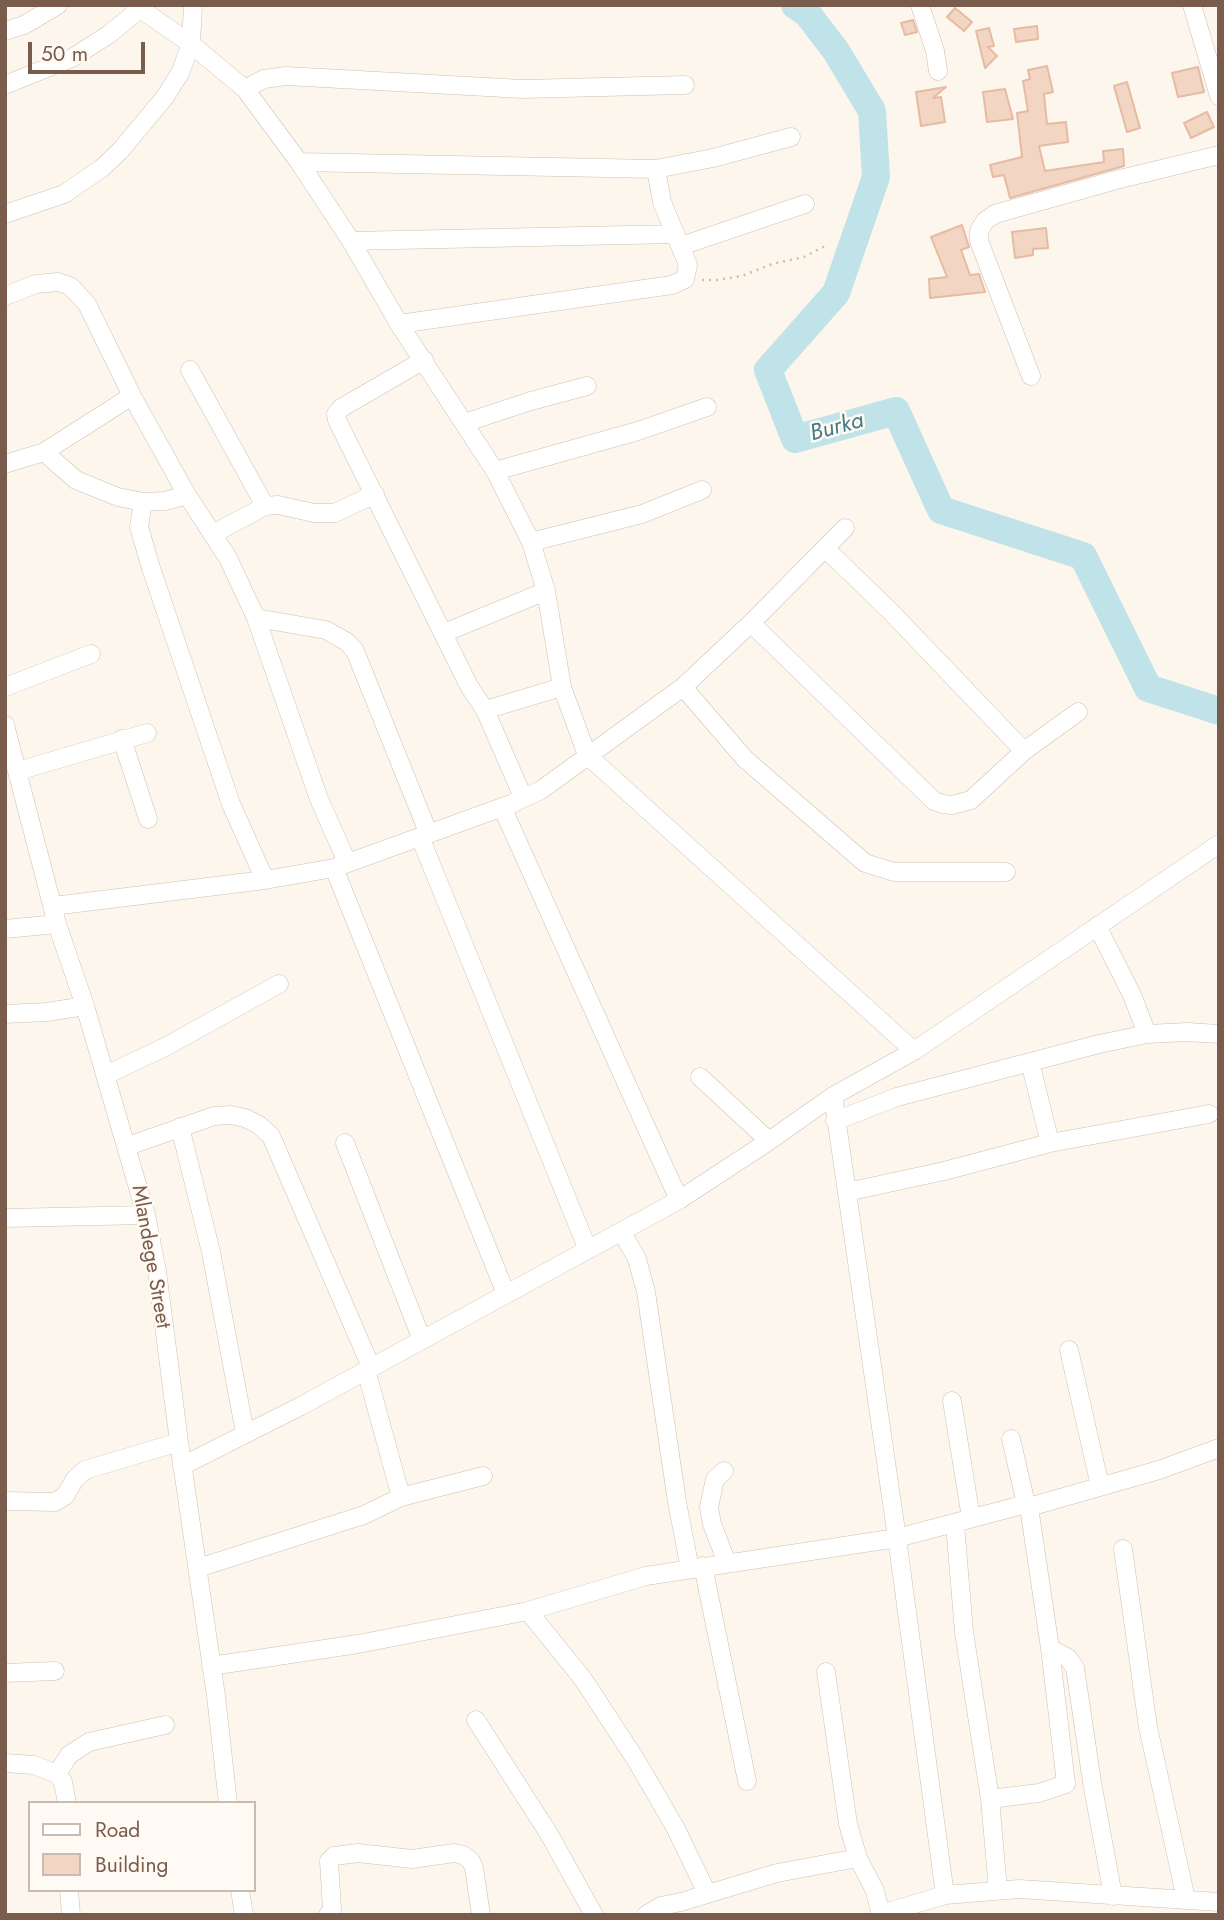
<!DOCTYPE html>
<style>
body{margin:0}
#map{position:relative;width:1224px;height:1920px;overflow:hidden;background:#fdf6ec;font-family:Jost,sans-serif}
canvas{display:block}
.frame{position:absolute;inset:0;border:7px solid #7a5c4d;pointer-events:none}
.legend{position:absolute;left:28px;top:1801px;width:228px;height:91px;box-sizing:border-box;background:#fffaf3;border:2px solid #cabbb1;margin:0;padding:9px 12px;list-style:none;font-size:21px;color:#7a5c4d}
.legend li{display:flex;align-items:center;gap:14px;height:35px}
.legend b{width:35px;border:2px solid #cabbb1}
.scale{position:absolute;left:28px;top:42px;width:117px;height:32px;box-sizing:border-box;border:4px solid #7a5c4d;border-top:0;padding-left:9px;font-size:21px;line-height:24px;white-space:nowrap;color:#7a5c4d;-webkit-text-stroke:5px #fffaf3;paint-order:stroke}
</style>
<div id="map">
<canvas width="1224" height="1920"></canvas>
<div class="frame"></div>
<ul class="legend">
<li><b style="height:9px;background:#fff"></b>Road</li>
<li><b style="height:19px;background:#f3d5c3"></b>Building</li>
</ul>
<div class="scale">50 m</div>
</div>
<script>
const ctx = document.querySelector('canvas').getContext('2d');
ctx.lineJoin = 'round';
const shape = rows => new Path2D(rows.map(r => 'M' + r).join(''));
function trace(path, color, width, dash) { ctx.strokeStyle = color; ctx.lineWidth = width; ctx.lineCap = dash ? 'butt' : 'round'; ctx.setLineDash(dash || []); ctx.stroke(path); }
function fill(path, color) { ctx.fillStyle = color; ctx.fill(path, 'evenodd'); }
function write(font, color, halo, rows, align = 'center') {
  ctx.font = font + ' Jost,sans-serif'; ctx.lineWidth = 5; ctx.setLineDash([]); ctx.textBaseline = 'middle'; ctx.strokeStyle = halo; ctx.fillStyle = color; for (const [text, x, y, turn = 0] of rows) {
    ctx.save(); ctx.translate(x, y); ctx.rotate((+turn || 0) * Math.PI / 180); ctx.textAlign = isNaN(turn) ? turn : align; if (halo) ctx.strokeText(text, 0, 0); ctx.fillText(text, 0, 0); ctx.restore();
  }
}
trace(shape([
 [795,5,807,13,836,51,872,111,876,177,836,293,768,370,795,439,896,411,941,510,1083,556,1148,688,1219,711]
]), '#bfe3e8', 28);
const building = shape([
 [955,8,972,22,964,31,947,17,955,8],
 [913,20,917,32,905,35,901,23,913,20],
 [1037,26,1038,39,1016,42,1014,29,1037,26],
 [989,28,994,46,988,47,997,56,985,68,976,31,989,28],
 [1047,66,1053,92,1044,94,1047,124,1066,122,1068,142,1039,146,1045,171,1104,162,1103,151,1123,149,1124,166,1010,198,1004,175,993,177,990,165,1022,157,1017,113,1028,111,1023,81,1030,79,1028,70,1047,66],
 [1198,67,1204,92,1178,97,1172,73,1198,67],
 [1127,82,1140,128,1127,132,1114,86,1127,82],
 [946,87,933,98,941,97,945,122,921,126,916,92,946,87],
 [1005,89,1013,119,987,122,983,92,1005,89],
 [1207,112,1214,127,1191,138,1184,123,1207,112],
 [962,225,969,247,961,250,970,275,979,274,985,292,930,298,929,279,947,277,931,237,962,225],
 [1046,228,1048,248,1033,249,1033,255,1015,258,1012,232,1046,228]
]);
fill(building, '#f3d5c3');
trace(building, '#e6bba3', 2);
const minor = shape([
 [135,5,191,44,245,89,299,162,351,241,399,324,495,471,531,542,546,591,562,687,587,755,914,1051],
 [920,5,935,51,938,71],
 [1192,5,1219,96],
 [5,31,24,25,58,5],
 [5,85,72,58,108,35,140,9],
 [245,89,264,79,286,76,523,89,685,85],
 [299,162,656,169,713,158,791,137],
 [5,214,64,194,102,168,120,151,165,97,180,73,191,44,193,5],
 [351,241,675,234],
 [681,246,805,204],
 [5,296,36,284,58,282,70,286,87,304,132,396,187,495,228,558,256,618,319,799,347,862],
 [399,324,672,285,685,279,688,265,662,202,656,169],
 [424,360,341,408,336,414,337,420,469,686,485,710,523,797],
 [190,370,265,506],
 [1031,376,979,241,979,231,985,221,995,214,1116,180,1219,155],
 [464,423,531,401,587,386],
 [44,452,76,480,118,497,143,502,165,501,187,495],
 [5,464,44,452,132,396],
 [495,471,638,431,707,407],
 [143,502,139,527,151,568,231,804,265,880],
 [213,534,265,506,278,505,314,513,335,513,375,494],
 [531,542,642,514,702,490],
 [825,548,890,611,1024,751],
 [256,618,326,630,347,642,355,651,428,832],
 [751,623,934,801,943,804,952,805,971,800,1024,751,1078,712],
 [444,633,546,591],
 [5,687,91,654],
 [683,687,745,759,865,863,894,872,1006,872],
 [485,710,562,687],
 [5,725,57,924,85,1006,146,1215,157,1271,179,1442,216,1696,228,1803],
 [122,739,148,819],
 [18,771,147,733],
 [502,807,679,1200],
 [420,837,588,1250],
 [334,868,506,1294],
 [53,906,265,880,334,868,511,804,541,790,683,687,751,623,845,528],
 [1097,926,1132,995,1147,1034],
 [5,929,57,924],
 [5,1014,47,1012,85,1006],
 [1030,1062,1050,1143],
 [106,1075,165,1047,279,984],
 [700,1077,769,1141],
 [833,1096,897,1538,945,1895],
 [835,1121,897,1097,1099,1044,1147,1034,1187,1032,1219,1034],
 [180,1127,211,1252,245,1433],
 [345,1143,422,1340],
 [128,1146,214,1116,231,1115,245,1118,259,1125,271,1136,371,1367],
 [847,1192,944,1171,1050,1143,1209,1114],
 [5,1218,146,1215],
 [622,1232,637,1259,646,1292,677,1502,690,1569],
 [1069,1350,1100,1486],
 [366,1370,401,1497],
 [952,1401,971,1518],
 [1011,1439,1026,1504],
 [182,1466,301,1406,679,1200,769,1141,833,1096,914,1051,1219,844],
 [724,1471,715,1479,709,1507,712,1524,727,1563],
 [5,1501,55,1502,65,1496,75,1479,85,1470,179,1442],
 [955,1524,964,1632,990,1799,998,1890],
 [1123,1549,1148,1727,1186,1899],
 [703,1566,747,1781],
 [198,1568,364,1515,401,1497,483,1476],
 [528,1611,583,1679,636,1760,675,1827,707,1893],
 [1050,1648,1068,1658,1075,1668,1092,1782,1113,1896],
 [211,1666,358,1644,528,1611,646,1576,897,1538,1026,1504,1029,1507,1159,1470,1219,1448],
 [826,1672,848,1824,858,1858,875,1891,881,1915],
 [5,1673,55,1671],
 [476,1720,549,1834,594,1915],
 [5,1763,34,1765,57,1774,63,1782,67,1803],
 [57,1774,69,1755,89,1742,165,1725],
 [990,1799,1039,1793,1066,1784,1050,1648,1029,1507],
 [69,1890,71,1915],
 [240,1890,244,1915],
 [881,1914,945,1895,1019,1889,1219,1902],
 [328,1915,332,1909,329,1861,334,1856,358,1853,412,1859,454,1853,463,1855,471,1861,474,1868,481,1915],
 [646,1915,661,1906,681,1902,777,1873,858,1858]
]);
trace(minor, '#d1beb0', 19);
trace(shape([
 [702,280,717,280,742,276,772,264,804,257,825,246]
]), '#d9b8a5', 2.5, [2, 5]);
trace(minor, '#fff', 18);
write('21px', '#7a5c4d', '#fffaf3', [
 ["Mlandege Street",150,1257,80]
]);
write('italic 23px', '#437c86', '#fffaf3', [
 ["Burka",837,428,-15]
]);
</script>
